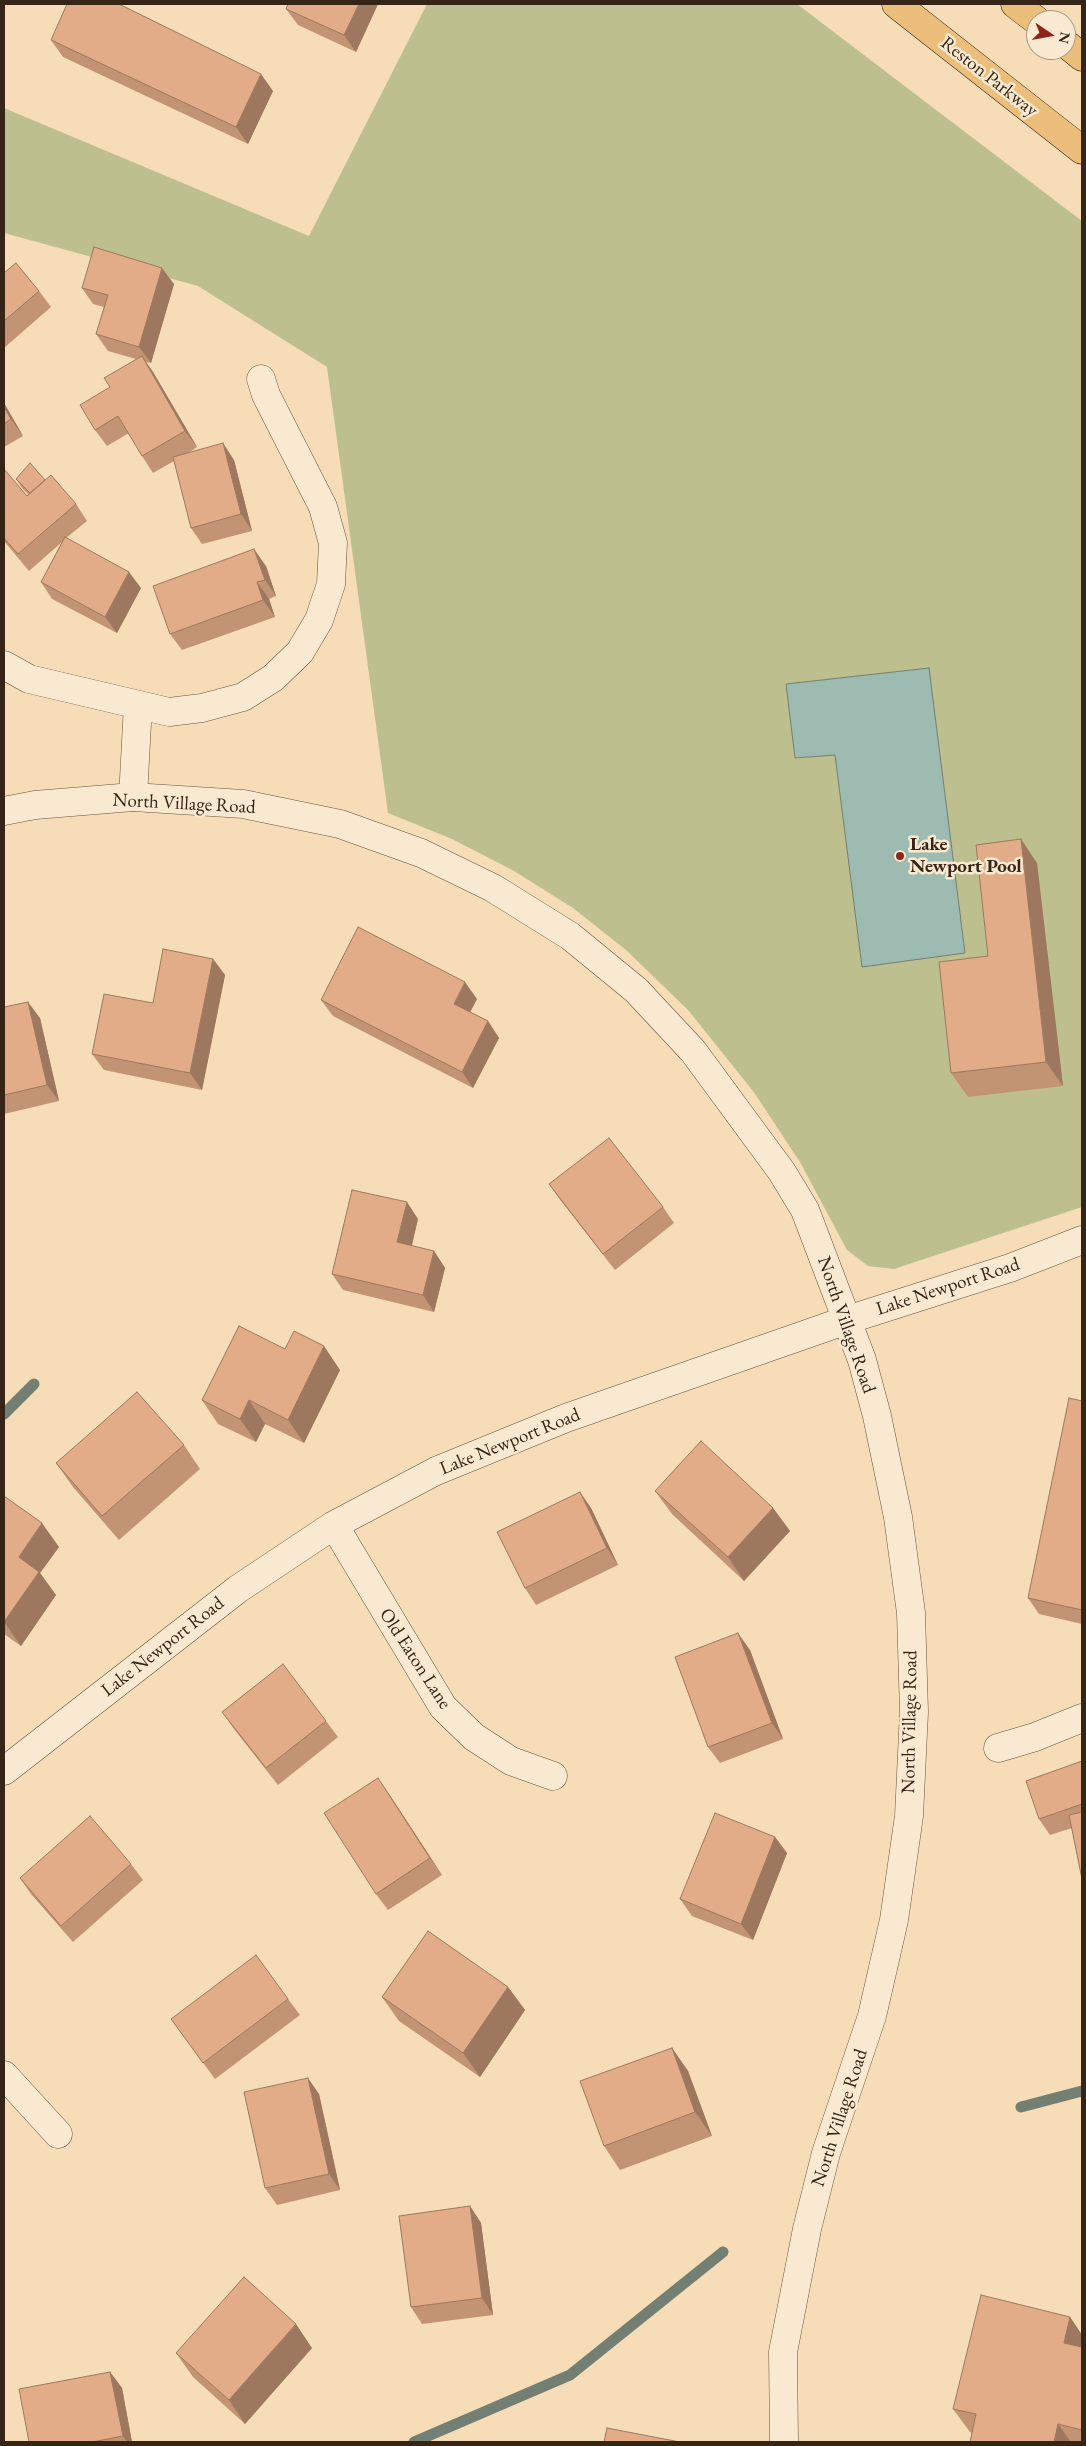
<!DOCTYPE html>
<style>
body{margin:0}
#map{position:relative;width:1086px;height:2446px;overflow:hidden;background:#f6ddb7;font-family:"EB Garamond",serif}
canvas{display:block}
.frame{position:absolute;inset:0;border:5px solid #362516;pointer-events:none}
.north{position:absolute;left:1026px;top:10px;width:50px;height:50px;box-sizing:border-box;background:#f9e9d0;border:1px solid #ab9b86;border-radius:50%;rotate:102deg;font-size:14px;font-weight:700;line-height:20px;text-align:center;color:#362516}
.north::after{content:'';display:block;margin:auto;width:18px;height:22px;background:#8f2418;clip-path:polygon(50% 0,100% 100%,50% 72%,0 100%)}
</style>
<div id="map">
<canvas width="1086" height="2446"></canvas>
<div class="frame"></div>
<div class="north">N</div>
</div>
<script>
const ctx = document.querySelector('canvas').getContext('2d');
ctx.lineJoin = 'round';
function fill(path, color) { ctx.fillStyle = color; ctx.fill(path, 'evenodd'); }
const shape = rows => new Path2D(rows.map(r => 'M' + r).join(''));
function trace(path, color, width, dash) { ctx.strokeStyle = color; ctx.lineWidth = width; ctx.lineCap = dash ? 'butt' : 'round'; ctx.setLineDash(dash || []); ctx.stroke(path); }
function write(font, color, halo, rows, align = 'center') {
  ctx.font = font + ' "EB Garamond",serif'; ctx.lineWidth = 5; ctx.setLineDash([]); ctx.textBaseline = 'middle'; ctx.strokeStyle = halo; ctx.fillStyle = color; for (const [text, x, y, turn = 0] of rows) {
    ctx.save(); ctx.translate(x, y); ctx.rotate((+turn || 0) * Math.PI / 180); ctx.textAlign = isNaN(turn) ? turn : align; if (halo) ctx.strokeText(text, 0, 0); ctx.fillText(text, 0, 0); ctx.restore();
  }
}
fill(shape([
 [427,4,797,4,1082,221,1082,1207,894,1269,868,1266,847,1250,800,1162,753,1091,688,1010,626,950,573,908,514,871,452,839,388,813,327,367,198,286,4,233,4,108,309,236]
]), '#bdc08e');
const water = shape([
 [929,668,965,953,862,967,835,755,795,758,786,684,929,668]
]);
fill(water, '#9dbbb1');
trace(water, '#747f73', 1);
trace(shape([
 [4,1414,34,1384],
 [1021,2107,1082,2091],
 [414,2442,570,2375,723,2252]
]), '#747f73', 11);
const minor = shape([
 [4,665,29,679,169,712,202,708,243,697,273,678,300,652,319,620,331,584,333,543,323,507,266,395,261,379],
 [133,797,138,705],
 [334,1525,443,1707,474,1737,511,1761,553,1776],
 [998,1748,1035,1737,1082,1718],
 [4,1771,238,1589,334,1525,436,1471,566,1418,847,1320],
 [4,2075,58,2134]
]);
const tertiary = shape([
 [4,811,35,805,133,797,243,804,340,824,421,853,493,888,570,936,636,990,693,1051,782,1172,805,1210,862,1360,877,1416,898,1517,911,1613,914,1712,909,1816,894,1920,872,2016,826,2153,807,2229,783,2352,784,2442],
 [847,1320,1010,1268,1082,1240]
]);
const primary = shape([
 [896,4,1082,150],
 [1015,4,1036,20],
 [1066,44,1082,57]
]);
trace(minor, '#66533e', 29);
trace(tertiary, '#66533e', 29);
trace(primary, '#362516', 29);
trace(minor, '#f9e9d0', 28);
trace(tertiary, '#f9e9d0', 28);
trace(primary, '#ebbe7c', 28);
fill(shape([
 [378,4,356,52,298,25,286,9],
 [51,40,273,91,248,144,63,57],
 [4,273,39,291,51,307,4,348],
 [174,284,151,363,146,362,153,372,197,447,188,453,234,460,252,531,202,544,191,528,174,461,153,473,142,456,129,433,107,446,95,430,110,387,136,359,108,351,96,334,104,307,93,304,82,288],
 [4,403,23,436,4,447],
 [4,469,27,496,28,494,22,488,16,479,45,480,76,504,87,521,66,538,141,588,117,633,52,599,41,582,62,542,29,571,4,541],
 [266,566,276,596,269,599,275,617,182,650,170,634],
 [1037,863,1063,1086,968,1097,951,1073,988,956],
 [213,959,225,975,202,1090,104,1070,92,1054,153,1003],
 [477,999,470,1012,488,1021,499,1038,473,1088,333,1016,321,1000],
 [4,1007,40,1018,59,1101,4,1114],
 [549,1184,663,1207,674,1223,615,1270,561,1201],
 [418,1219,412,1246,434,1251,445,1268,434,1312,343,1290,332,1274],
 [285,1349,340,1370,304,1443,265,1424,256,1442,218,1424,202,1400],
 [1082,1401,1082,1624,1039,1614,1028,1598],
 [184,1445,200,1469,119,1540,73,1487,56,1463],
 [655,1491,773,1508,790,1531,744,1581,672,1514],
 [4,1496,59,1547,40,1573,56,1595,21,1646,4,1634],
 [591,1508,618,1565,536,1605,525,1588],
 [750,1650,783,1739,720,1763,708,1747],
 [222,1712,326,1721,338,1737,278,1785,234,1729],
 [1082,1761,1082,1879,1072,1828,1050,1835,1039,1819],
 [389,1794,442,1875,388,1910,376,1894],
 [775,1837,787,1853,753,1940,692,1916,680,1899],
 [131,1864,143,1880,73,1942,31,1894,20,1878],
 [508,1987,525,2010,480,2077,399,2021,382,1997],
 [288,1999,300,2015,215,2079,171,2019],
 [672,2048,688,2071,712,2136,620,2170,604,2146],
 [319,2094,340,2190,277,2205,265,2188],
 [470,2206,481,2223,493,2315,422,2324,411,2307],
 [1070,2317,1082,2335,1082,2442,970,2442,972,2433,970,2432,953,2409],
 [312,2348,245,2424,193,2377,176,2353],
 [110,2372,122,2388,132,2442,29,2442]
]), '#c29474');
fill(shape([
 [359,4,378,4,356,52,344,35],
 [261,74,273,91,248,144,236,127],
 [162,268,174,284,151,363,139,347],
 [142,356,153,372,197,447,185,431],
 [4,403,23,436,11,419,4,407],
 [223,443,234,460,252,531,241,514],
 [254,549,266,566,276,596,265,580],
 [129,572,141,588,117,633,105,617],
 [257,582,269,599,275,617,263,600],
 [1021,839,1037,863,1063,1086,1046,1062],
 [213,959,225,975,202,1090,190,1073],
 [465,982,477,999,466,1020,454,1004],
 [28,1002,40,1018,59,1101,47,1085],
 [488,1021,499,1038,473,1088,462,1072],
 [407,1202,418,1219,408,1259,397,1242],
 [434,1251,445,1268,434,1312,423,1295],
 [324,1346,340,1370,304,1443,288,1420],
 [249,1400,265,1424,256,1442,240,1419],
 [580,1492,591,1508,618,1565,607,1548],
 [773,1508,790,1531,744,1581,728,1557],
 [42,1523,59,1547,40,1573,56,1595,21,1646,4,1622,19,1557],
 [738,1633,750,1650,783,1739,772,1723],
 [378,1778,389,1794,442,1875,430,1858],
 [775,1837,787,1853,753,1940,741,1924],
 [508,1987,525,2010,480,2077,463,2053],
 [672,2048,688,2071,712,2136,695,2112],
 [308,2078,319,2094,340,2190,329,2174],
 [470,2206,481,2223,493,2315,482,2298],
 [1070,2317,1082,2335,1082,2358,1064,2343],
 [296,2324,312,2348,245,2424,229,2400],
 [110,2372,122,2388,132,2442,127,2442,123,2436],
 [1058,2424,1071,2442,1054,2442]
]), '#9e785e');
const building = shape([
 [67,4,119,4,261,74,236,127,51,40,67,4],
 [288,4,359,4,344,35,286,9,288,4],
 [94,247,162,268,139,347,96,334,108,295,82,288,94,247],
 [16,263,39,291,4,321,4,273,16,263],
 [142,356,185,431,142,456,118,416,95,430,80,405,110,387,104,378,142,356],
 [4,407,11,419,4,424,4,407],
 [223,443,241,514,191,528,173,457,223,443],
 [30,463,45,480,30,493,16,479,30,463],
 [4,469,27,496,51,475,76,504,18,554,4,538,4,469],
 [65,537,129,572,105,617,41,582,65,537],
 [254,549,265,580,257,582,263,600,170,634,153,586,254,549],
 [1021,839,1046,1062,951,1073,939,962,988,956,976,845,1021,839],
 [358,927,465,982,454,1004,488,1021,462,1072,321,1000,358,927],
 [163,949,213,959,190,1073,92,1054,104,994,153,1003,163,949],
 [28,1002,47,1085,4,1095,4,1007,28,1002],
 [609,1138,663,1207,603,1254,549,1184,609,1138],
 [352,1190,407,1202,397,1242,434,1251,423,1295,332,1274,352,1190],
 [239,1326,285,1349,294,1331,324,1346,288,1420,249,1400,240,1419,202,1400,239,1326],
 [137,1392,184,1445,102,1516,56,1463,137,1392],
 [1069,1398,1082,1401,1082,1610,1028,1598,1069,1398],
 [701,1441,773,1508,728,1557,655,1491,701,1441],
 [580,1492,607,1548,525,1588,497,1532,580,1492],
 [4,1496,42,1523,19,1557,39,1572,4,1622,4,1496],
 [738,1633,772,1723,708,1747,675,1657,738,1633],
 [283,1664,326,1721,266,1768,222,1712,283,1664],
 [1082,1761,1082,1804,1039,1819,1026,1781,1082,1761],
 [378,1778,430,1858,376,1894,324,1813,378,1778],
 [1082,1812,1082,1879,1069,1815,1082,1812],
 [715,1813,775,1837,741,1924,680,1899,715,1813],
 [90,1816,131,1864,61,1926,20,1878,90,1816],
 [428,1931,508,1987,463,2053,382,1997,428,1931],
 [256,1955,288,1999,203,2063,171,2019,256,1955],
 [672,2048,695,2112,604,2146,580,2081,672,2048],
 [308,2078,329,2174,265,2188,244,2092,308,2078],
 [470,2206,482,2298,411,2307,399,2216,470,2206],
 [244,2277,296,2324,229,2400,176,2353,244,2277],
 [981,2295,1070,2317,1064,2343,1082,2347,1082,2430,1058,2424,1054,2442,970,2442,976,2414,953,2409,981,2295],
 [110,2372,123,2436,92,2442,29,2442,19,2389,110,2372],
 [607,2428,680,2442,604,2442,607,2428]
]);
fill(building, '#e1ac87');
trace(building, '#9e785e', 1);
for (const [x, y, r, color] of [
 [900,856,5,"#8f2418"]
]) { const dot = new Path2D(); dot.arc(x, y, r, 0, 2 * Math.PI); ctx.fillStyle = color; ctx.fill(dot); trace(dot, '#f9e9d0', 2); }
write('19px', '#362516', '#f9e9d0', [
 ["Reston Parkway",989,77,38],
 ["North Village Road",184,804,3],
 ["Lake Newport Road",948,1287,-18],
 ["North Village Road",846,1325,71],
 ["Lake Newport Road",510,1442,-22],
 ["Lake Newport Road",163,1647,-38],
 ["Old Eaton Lane",415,1659,57],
 ["North Village Road",910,1722,-89],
 ["North Village Road",840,2118,-72]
]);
write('bold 19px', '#362516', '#f9e9d0', [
 ["Lake",910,845],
 ["Newport Pool",910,867]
], 'left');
</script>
